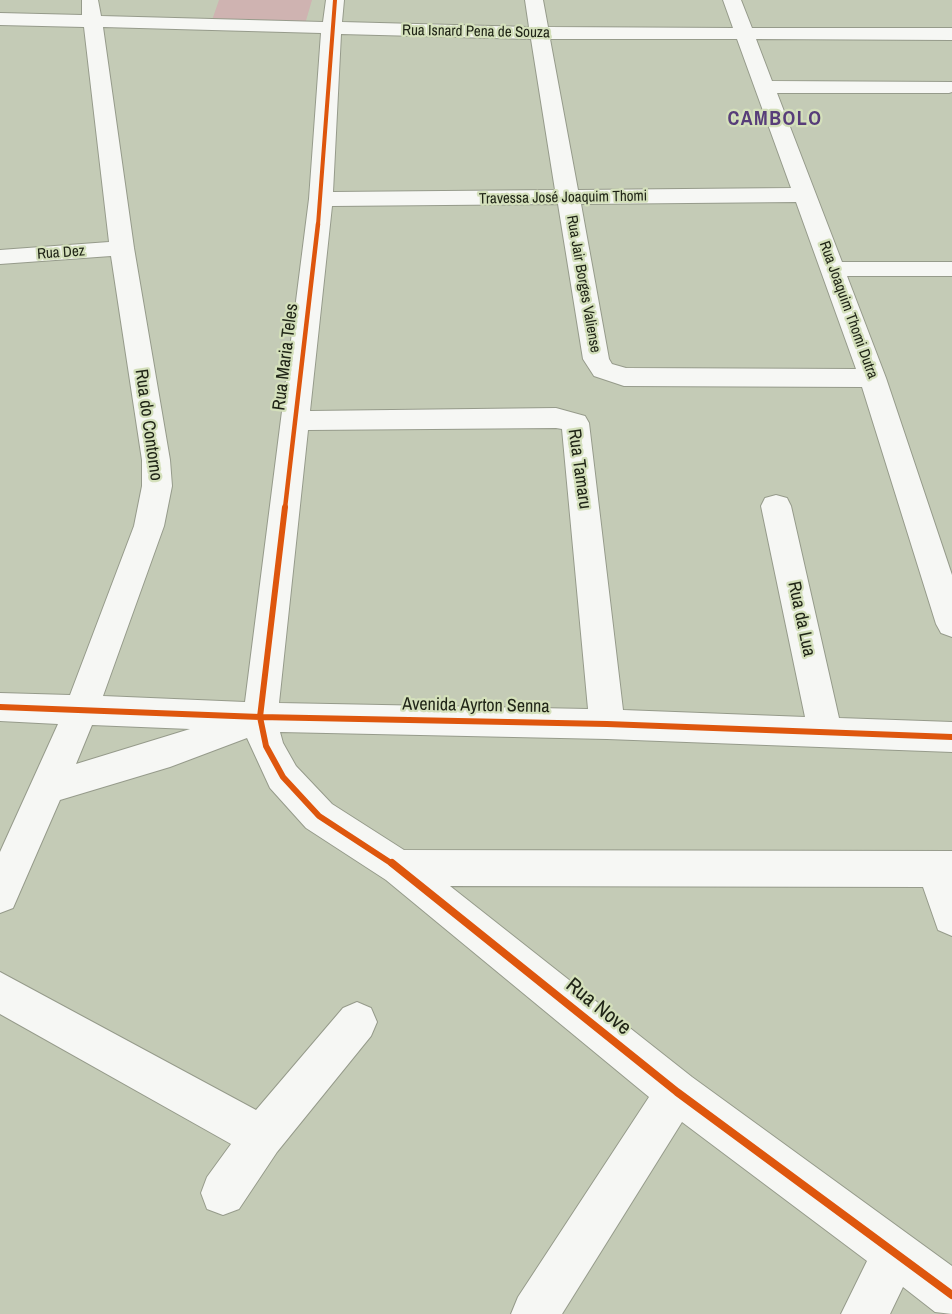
<!DOCTYPE html>
<meta charset="utf-8">
<style>
body{margin:0}
canvas{display:block;background:#c4cbb6}
</style>
<canvas width="952" height="1314"></canvas>
<script>
const ctx = document.querySelector('canvas').getContext('2d');
ctx.lineJoin = 'round';
function fill(path, color) { ctx.fillStyle = color; ctx.fill(path, 'evenodd'); }
const shape = rows => new Path2D(rows.map(r => 'M' + r).join(''));
function trace(path, color, width, dash) { ctx.strokeStyle = color; ctx.lineWidth = width; ctx.lineCap = dash ? 'butt' : 'round'; ctx.setLineDash(dash || []); ctx.stroke(path); }
function write(font, color, halo, rows, align = 'center') {
  ctx.font = font + ' "Archivo Narrow",sans-serif'; ctx.lineWidth = 4.5; ctx.setLineDash([]); ctx.textBaseline = 'middle'; ctx.strokeStyle = halo; ctx.fillStyle = color; for (const [text, x, y, turn = 0] of rows) {
    ctx.save(); ctx.translate(x, y); ctx.rotate((+turn || 0) * Math.PI / 180); ctx.textAlign = isNaN(turn) ? turn : align; if (halo) ctx.strokeText(text, 0, 0); ctx.fillText(text, 0, 0); ctx.restore();
  }
}
fill(shape([
 [219,0,312,0,305,24,211,23]
]), '#cfb3b1');
const minor = shape([
 [82,0,98,0,101,16,323,22,326,0,344,0,342,22,529,27,525,0,543,0,548,27,733,28,723,0,741,0,752,28,952,28,952,40,756,39,772,81,952,82,952,92,949,93,777,93,842,262,952,262,952,276,847,276,886,378,952,575,952,637,941,633,936,624,862,387,624,386,594,376,583,359,558,204,332,206,310,411,556,408,585,416,589,423,623,710,805,717,761,506,765,498,776,495,787,498,791,506,839,718,952,722,952,752,607,739,280,732,283,743,296,766,332,804,404,850,952,851,952,936,938,930,923,887,450,886,692,1077,952,1266,952,1314,935,1312,903,1287,890,1314,841,1314,867,1261,682,1122,562,1314,511,1314,518,1297,649,1097,386,880,306,828,270,788,247,738,170,767,60,800,13,908,0,913,0,852,58,724,0,721,0,693,70,695,134,526,142,486,142,460,111,256,0,264,0,250,109,242,84,27,0,25,0,13,82,15,82,0],
 [103,27,321,33,309,199,245,702,103,696,164,526,172,486,170,460,134,248,103,27],
 [341,34,531,39,555,190,333,192,341,34],
 [550,39,737,39,791,188,578,190,550,39],
 [796,202,856,369,626,368,612,364,609,359,581,204,796,202],
 [556,428,562,429,588,709,279,703,308,430,556,428],
 [92,725,190,729,76,764,92,725],
 [0,972,256,1110,343,1008,357,1002,371,1008,377,1022,371,1036,277,1152,239,1209,223,1215,207,1209,201,1193,207,1177,231,1144,0,1014,0,972]
]);
trace(minor, '#969b8b', 2);
fill(minor, '#f6f7f4');
trace(shape([
 [318,225,335,0]
]), '#de560d', 4);
trace(shape([
 [285,508,318,224]
]), '#de560d', 4.5);
trace(shape([
 [285,507,260,717,266,746,283,777,319,816,394,865],
 [0,707,260,717,607,724,952,737]
]), '#de560d', 6);
trace(shape([
 [392,863,677,1092,952,1295]
]), '#de560d', 8);
write('15px', '#202517', '#d4e0bb', [
 ["Rua Isnard Pena de Souza",476,32,1],
 ["Travessa José Joaquim Thomi",563,198,-1],
 ["Rua Dez",61,253,-4],
 ["Rua Jair Borges Valiense",583,284,80],
 ["Rua Joaquim Thomi Dutra",848,310,70]
]);
write('18px', '#202517', '#d4e0bb', [
 ["Rua Maria Teles",286,357,-83],
 ["Rua do Contorno",148,425,82],
 ["Rua Tamaru",579,469,82],
 ["Rua da Lua",801,619,78],
 ["Avenida Ayrton Senna",476,706,1]
]);
ctx.letterSpacing = '1.5px';
write('bold 20px', '#573d79', '#d4e0bb', [
 ["CAMBOLO",775,120]
]);
ctx.letterSpacing = '0px';
write('21px', '#202517', '#d4e0bb', [
 ["Rua Nove",598,1007,39]
]);
</script>
